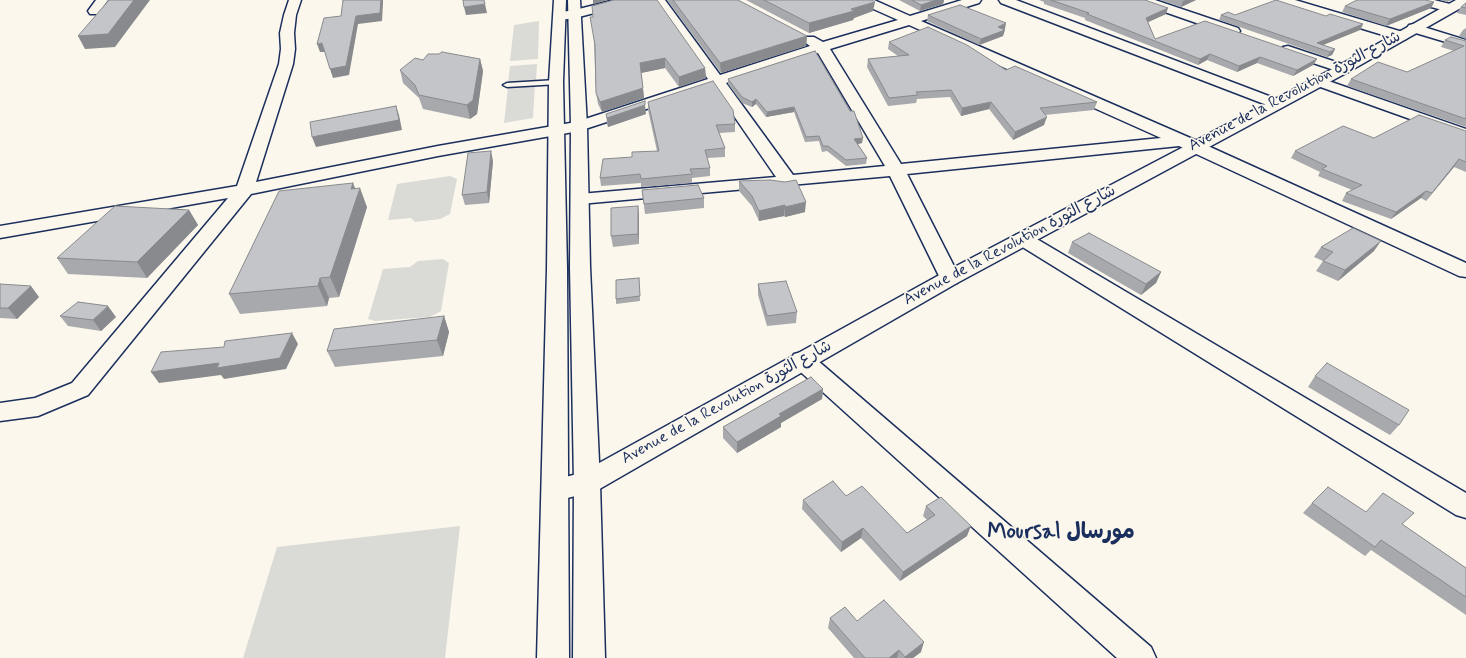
<!DOCTYPE html>
<meta charset="utf-8">
<style>
body{margin:0}
canvas{display:block;background:#fbf7ec}
</style>
<canvas width="1466" height="658"></canvas>
<script>
const ctx = document.querySelector('canvas').getContext('2d');
ctx.lineJoin = 'round';
function fill(path, color) { ctx.fillStyle = color; ctx.fill(path, 'evenodd'); }
const shape = rows => new Path2D(rows.map(r => 'M' + r).join(''));
function trace(path, color, width, dash) { ctx.strokeStyle = color; ctx.lineWidth = width; ctx.lineCap = dash ? 'butt' : 'round'; ctx.setLineDash(dash || []); ctx.stroke(path); }
function write(font, color, halo, rows, align = 'center') {
  ctx.font = font + ' Mynerve,"Playpen Sans Arabic",sans-serif'; ctx.lineWidth = 3.5; ctx.setLineDash([]); ctx.textBaseline = 'middle'; ctx.strokeStyle = halo; ctx.fillStyle = color; for (const [text, x, y, turn = 0] of rows) {
    ctx.save(); ctx.translate(x, y); ctx.rotate((+turn || 0) * Math.PI / 180); ctx.textAlign = isNaN(turn) ? turn : align; if (halo) ctx.strokeText(text, 0, 0); ctx.fillText(text, 0, 0); ctx.restore();
  }
}
fill(shape([
 [539,21,538,59,510,61,514,25],
 [537,64,536,80,508,82,510,66],
 [535,85,533,118,504,123,508,87],
 [450,176,457,179,450,214,440,219,415,222,411,218,388,220,397,184],
 [443,259,449,263,441,311,430,317,375,321,368,319,383,269,410,267,418,261],
 [460,526,445,658,243,658,277,547]
]), '#dadad7');
const service = shape([
 [556,80,560,82,559,84,507,87,503,85,507,83,556,80]
]);
const minor = shape([
 [96,0,108,0,98,14,90,14,88,11,96,0],
 [289,0,301,0,296,15,294,33,295,49,293,64,256,182,438,146,576,122,708,79,653,0,665,0,720,75,810,46,802,40,804,37,814,37,823,42,898,20,860,3,858,0,874,0,910,16,962,0,981,0,979,3,921,21,1188,137,1466,263,1466,277,1459,276,1179,146,907,174,960,278,957,283,950,285,943,283,940,278,890,176,580,204,574,203,571,199,574,195,580,194,776,177,714,87,579,131,438,156,251,194,88,395,38,416,0,421,0,403,35,398,72,383,228,198,0,238,0,226,237,186,279,64,281,49,280,33,284,15,289,0],
 [909,25,1161,138,901,164,830,49,909,25],
 [818,53,885,166,793,175,726,83,818,53],
 [614,0,635,0,633,3,575,18,560,20,555,19,554,16,555,13,575,10,614,0],
 [999,0,1016,0,1282,101,1285,104,1282,107,1277,109,1272,107,1001,3,999,0],
 [1137,0,1155,0,1238,28,1240,31,1238,34,1233,35,1228,34,1139,3,1137,0],
 [1276,0,1295,0,1406,33,1408,36,1406,39,1401,40,1396,39,1278,3,1276,0],
 [1414,0,1434,0,1454,5,1456,8,1454,11,1450,12,1416,3,1414,0],
 [1414,24,1466,40,1466,48,1409,31,1407,28,1409,25,1414,24],
 [1288,46,1348,66,1350,69,1348,72,1343,73,1283,53,1281,50,1283,47,1288,46],
 [1320,78,1466,129,1466,139,1315,85,1313,82,1315,79,1320,78],
 [1023,233,1030,235,1466,493,1466,518,1456,515,1016,243,1013,239,1016,235,1023,233],
 [802,352,810,354,1151,647,1156,658,1117,658,794,366,791,360,794,354,802,352]
]);
const tertiary = shape([
 [1456,0,1466,0,1466,5,1348,72,957,283,596,491,555,501,546,498,542,490,546,482,581,473,943,273,1338,66,1456,0]
]);
const primary = shape([
 [554,0,566,0,563,82,567,269,569,658,537,658,547,269,549,82,554,0],
 [568,0,580,0,587,126,590,267,600,483,605,658,573,658,574,483,570,267,571,126,568,0]
]);
trace(service, '#1b2f5e', 3);
trace(minor, '#1b2f5e', 3);
trace(tertiary, '#1b2f5e', 3);
trace(primary, '#1b2f5e', 3);
fill(service, '#fbf7ec');
fill(minor, '#fbf7ec');
fill(tertiary, '#fbf7ec');
fill(primary, '#fbf7ec');
fill(shape([
 [667,0,738,0,807,36,806,46,721,73],
 [746,0,872,0,873,11,854,18,853,20,809,33],
 [899,0,944,0,943,4,920,11],
 [1039,0,1145,0,1166,14,1148,22,1155,39,1317,59,1313,65,1293,76,1257,63,1237,72,1207,60,1198,65,1085,20,1085,18,1044,4,1044,2],
 [1160,0,1196,0,1181,7],
 [1440,0,1452,0,1447,2],
 [1434,2,1431,8,1386,26,1342,12,1345,6],
 [1466,3,1466,15,1457,13,1461,7],
 [928,15,1005,29,1004,30,1003,36,979,45,927,21],
 [1221,15,1326,16,1363,24,1360,30,1323,45,1335,49,1332,55,1327,57,1219,20],
 [593,17,705,68,706,78,679,87,665,68,641,73,644,98,602,112,598,104,596,93],
 [1466,28,1466,39,1459,36,1463,30],
 [1445,40,1466,41,1466,127,1347,86,1351,79,1407,72,1454,51,1441,47],
 [889,42,1006,70,1097,102,1094,110,1045,115,1044,125,1013,140,989,109,961,116,950,97,917,99,916,103,888,106,867,67,868,59,898,56,888,49],
 [815,51,862,143,858,144,867,158,866,164,846,166,827,151,822,152,819,141,805,142,794,112,766,117,756,104,752,107,742,103,728,84,728,79],
 [480,59,483,71,477,114,470,119,423,109,419,98,403,83,400,70,423,60],
 [648,102,735,124,735,132,719,133,725,148,725,157,707,158,710,168,710,176,692,178,692,183,641,187,641,183,601,186,600,178,632,157,657,151,648,110],
 [606,114,646,114,608,127,607,124],
 [1466,131,1466,172,1454,167,1426,201,1421,198,1391,219,1342,201,1346,193,1352,190,1318,176,1320,172,1291,158,1295,151,1374,138],
 [493,161,489,203,465,205,462,195],
 [739,181,805,212,785,217,784,216,759,221,752,206,739,191],
 [355,189,367,207,339,297,329,298,327,306,240,314,229,294],
 [642,190,704,198,704,208,645,214],
 [638,206,639,216,639,244,613,247,611,236],
 [189,210,198,225,147,278,68,274,57,258],
 [1072,242,1161,272,1156,283,1141,295,1068,253],
 [1321,247,1374,251,1338,281,1316,271,1323,261,1314,257],
 [639,278,640,301,616,304,616,299],
 [0,284,39,297,17,319,0,318],
 [758,284,797,312,796,323,767,326,758,295],
 [60,316,116,317,101,331,68,326],
 [444,316,449,332,443,356,335,367,327,351],
 [1315,376,1399,425,1390,435,1308,387],
 [823,389,822,399,781,423,781,427,737,453,723,438,723,427],
 [846,496,907,533,927,520,923,516,926,506,967,536,900,581,861,538,841,552,802,509,803,500],
 [1312,503,1366,512,1402,525,1466,568,1466,615,1371,550,1365,556,1303,513],
 [830,618,857,621,921,652,913,658,854,658,828,628]
]), '#a8a9ad');
fill(shape([
 [134,0,150,0,115,47,85,49,78,36],
 [381,0,383,0,383,3,382,21,358,24,349,75,333,78,330,69,356,16],
 [593,0,608,0,593,4],
 [936,0,944,0,943,4,920,11,921,5],
 [1186,0,1196,0,1181,7,1183,1],
 [875,2,873,11,854,18,853,20,809,33,809,23],
 [1434,2,1431,8,1386,26,1390,19],
 [485,4,487,13,466,15,464,7],
 [1168,8,1166,14,1144,24,1146,18],
 [1006,23,1005,29,999,32,1005,30,1003,36,979,45,981,39,998,27],
 [1363,24,1360,30,1318,47,1317,43],
 [807,36,806,46,721,73,720,63],
 [322,43,325,52,320,52,317,44],
 [1335,49,1332,55,1327,57,1330,52],
 [1210,54,1207,60,1198,65,1200,59],
 [1260,57,1257,63,1237,72,1239,66],
 [665,58,665,68,641,73,640,63],
 [480,59,483,71,477,114,470,119,467,105],
 [1317,59,1313,65,1293,76,1297,70],
 [705,68,706,78,679,87,679,77],
 [643,88,644,98,602,112,600,102],
 [756,99,756,104,752,107,752,102],
 [991,102,989,109,961,116,962,108],
 [645,105,646,114,608,127,607,118],
 [396,106,399,115,402,130,316,147,312,137],
 [794,107,794,112,766,117,767,112],
 [1047,117,1044,125,1013,140,1015,132],
 [863,138,862,143,854,145,854,139],
 [491,151,493,161,489,203,487,192],
 [1459,159,1454,167,1426,201,1432,193],
 [353,183,358,195,360,188,367,207,339,297,330,277,351,189],
 [1426,191,1421,198,1391,219,1396,212],
 [806,202,805,212,785,217,785,207],
 [785,205,784,216,759,221,759,211],
 [638,206,639,216,639,244,638,234],
 [189,210,198,225,147,278,137,262],
 [1381,241,1374,251,1338,281,1345,270],
 [1161,272,1156,283,1141,295,1146,284],
 [320,278,329,298,327,306,318,286],
 [31,286,39,297,17,319,8,308],
 [108,306,116,317,101,331,93,320],
 [444,316,449,332,443,356,437,340],
 [292,333,298,344,286,369,224,379,221,375,159,383,151,372],
 [823,389,822,399,781,423,781,427,737,453,737,442,779,414],
 [971,526,967,536,900,581,903,572],
 [863,528,861,538,841,552,842,542],
 [924,642,921,652,913,658,905,658,905,657],
 [899,650,897,658,889,658]
]), '#888a8d');
const building = shape([
 [109,0,134,0,108,34,78,36,109,0],
 [343,0,381,0,380,13,356,16,346,66,330,69,322,43,317,44,324,18,341,16,343,0],
 [463,0,484,0,485,4,464,7,463,0],
 [614,0,657,0,705,68,679,77,665,58,640,63,643,88,600,102,596,93,595,45,590,17,593,17,592,6,614,0],
 [673,0,738,0,807,36,720,63,673,0],
 [764,0,872,0,875,2,851,9,854,11,809,23,764,0],
 [912,0,936,0,921,5,912,0],
 [1051,0,1145,0,1168,8,1146,18,1155,39,1205,21,1317,59,1297,70,1260,57,1239,66,1210,54,1200,59,1087,14,1089,13,1051,0],
 [1276,0,1326,16,1330,14,1363,24,1317,43,1335,49,1330,52,1221,15,1228,12,1235,15,1276,0],
 [1357,0,1425,0,1434,2,1390,19,1345,6,1357,0],
 [1466,3,1466,8,1461,7,1466,3],
 [960,5,1006,23,998,27,1005,30,981,39,928,15,960,5],
 [928,27,967,45,1006,70,1015,66,1097,102,1040,108,1047,117,1015,132,991,102,962,108,951,90,916,92,918,95,889,98,868,59,909,55,889,42,928,27],
 [1451,37,1466,41,1466,119,1351,79,1378,62,1407,72,1464,46,1445,40,1451,37],
 [815,51,850,111,854,111,863,138,854,139,867,158,846,160,828,146,823,146,819,136,806,137,794,107,767,112,756,99,752,102,742,97,728,79,815,51],
 [442,52,480,59,473,100,467,105,419,95,415,85,400,70,415,58,423,60,428,54,439,54,442,52],
 [713,81,733,110,735,124,716,125,725,148,705,150,710,168,690,169,692,174,641,179,640,174,600,178,603,159,632,157,632,152,659,151,648,102,713,81],
 [645,101,645,105,607,118,606,114,645,101],
 [396,106,399,120,312,137,310,122,396,106],
 [1419,115,1466,131,1466,162,1459,159,1432,193,1426,191,1396,212,1346,193,1362,185,1322,169,1327,166,1295,151,1343,126,1374,138,1419,115],
 [491,151,487,192,462,195,468,153,491,151],
 [770,180,785,182,796,180,806,202,785,207,785,205,759,211,752,196,739,181,770,180],
 [353,183,351,189,360,188,330,277,320,278,318,286,229,294,279,191,353,183],
 [698,185,704,198,644,204,642,190,698,185],
 [115,206,189,210,137,262,57,258,115,206],
 [638,206,638,234,611,236,611,208,638,206],
 [1353,228,1381,241,1345,270,1323,261,1333,252,1321,247,1353,228],
 [1089,233,1161,272,1146,284,1072,242,1089,233],
 [639,278,640,296,616,299,616,280,639,278],
 [786,281,797,312,767,316,758,284,786,281],
 [0,284,31,286,8,308,0,308,0,284],
 [78,302,108,306,93,320,60,316,78,302],
 [444,316,437,340,327,351,334,329,444,316],
 [292,333,280,358,217,368,219,363,151,372,161,352,224,347,225,341,292,333],
 [1327,363,1409,410,1399,425,1315,376,1327,363],
 [811,377,823,389,779,414,781,416,737,442,723,427,811,377],
 [833,481,846,496,862,486,907,533,935,515,926,506,941,497,971,526,903,572,863,528,842,542,803,500,833,481],
 [1328,487,1366,512,1383,493,1414,513,1402,524,1466,568,1466,597,1381,540,1375,547,1312,503,1328,487],
 [884,600,924,642,905,657,899,650,889,658,865,658,830,618,845,607,857,621,884,600]
]);
fill(building, '#c3c5c9');
trace(building, '#888a8d', 1);
write('16px', '#1b2f5e', '#fbf7ec', [
 ["Avenue de la Revolution شارع الثورة",1295,92,-28],
 ["Avenue de la Revolution شارع الثورة",1010,246,-28],
 ["Avenue de la Revolution شارع الثورة",727,403,-29]
]);
write('bold 22px', '#1b2f5e', '#fbf7ec', [
 ["Moursal مورسال",1061,533]
]);
</script>
